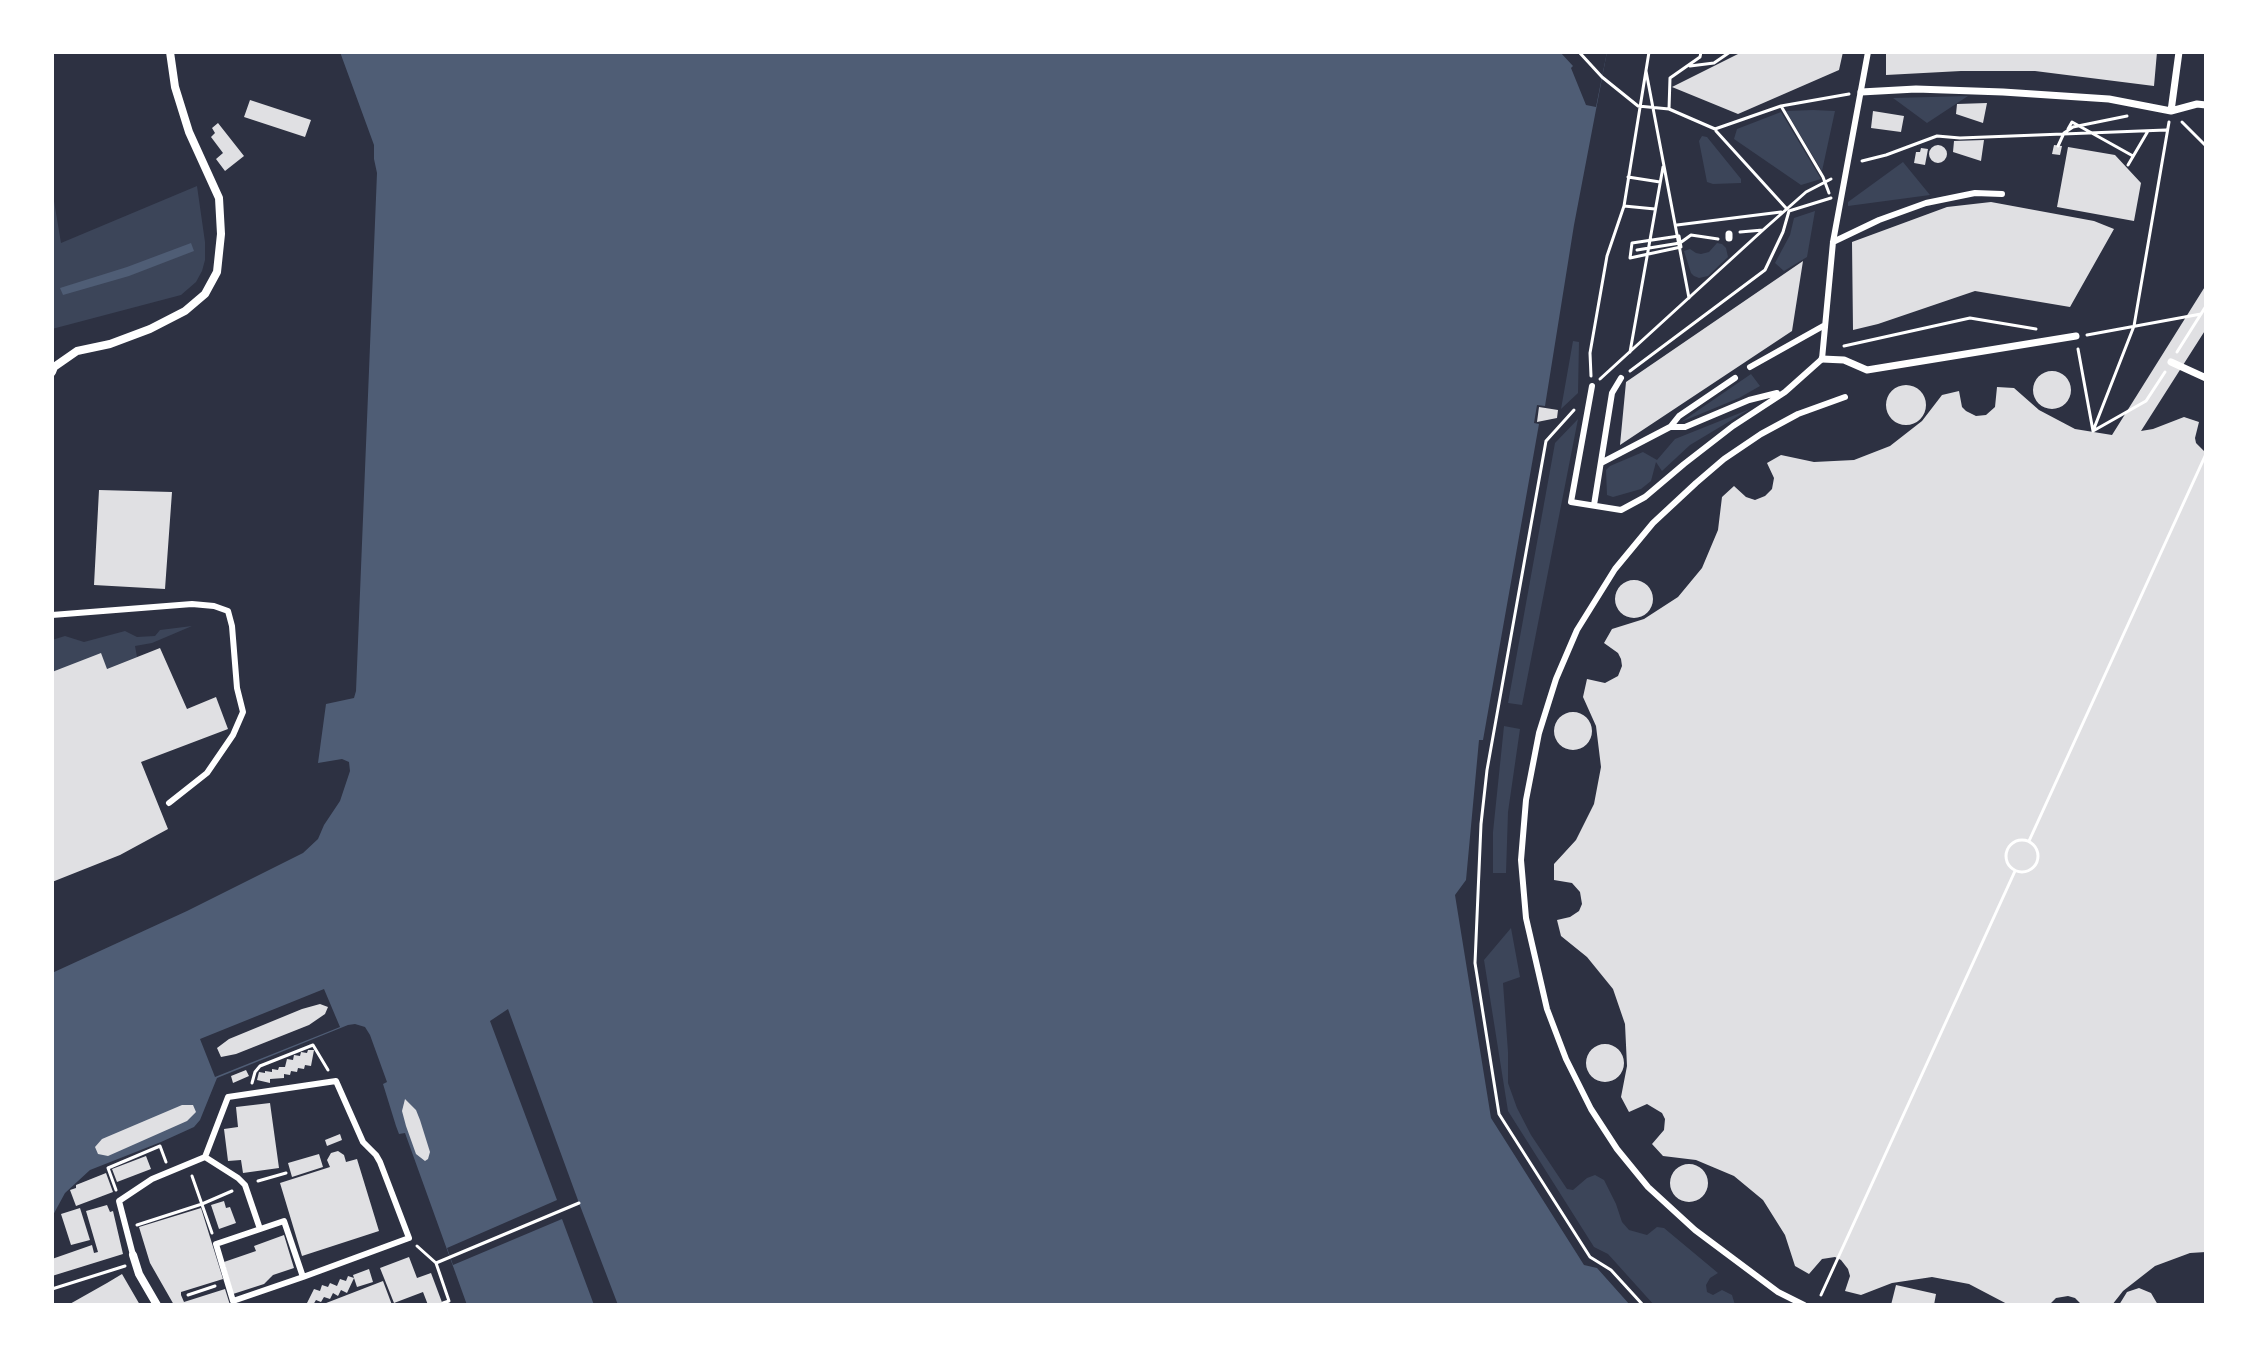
<!DOCTYPE html>
<style>
body{margin:0}
#map{position:relative;width:2258px;height:1357px;overflow:hidden;background:#2d3142;font-family:Merriweather,serif}
canvas{display:block}
.frame{position:absolute;inset:0;border:54px solid #fff;pointer-events:none}
</style>
<div id="map">
<canvas width="2258" height="1357"></canvas>
<div class="frame"></div>
</div>
<script>
const ctx = document.querySelector('canvas').getContext('2d');
ctx.lineJoin = 'round';
function fill(path, color) { ctx.fillStyle = color; ctx.fill(path, 'evenodd'); }
const shape = rows => new Path2D(rows.map(r => 'M' + r).join(''));
function trace(path, color, width, dash) { ctx.strokeStyle = color; ctx.lineWidth = width; ctx.lineCap = dash ? 'butt' : 'round'; ctx.setLineDash(dash || []); ctx.stroke(path); }
fill(shape([
 [1968,96,1927,123,1893,98],
 [1813,110,1835,111,1822,171,1786,111],
 [1781,112,1821,179,1801,185,1734,139,1737,129],
 [1702,136,1707,137,1741,179,1741,183,1713,184,1707,182,1699,141],
 [1903,162,1930,195,1848,206,1848,202],
 [197,186,205,242,205,260,202,271,196,282,181,295,52,329,52,189,61,243],
 [1815,211,1807,257,1784,271,1775,263,1790,235,1794,218],
 [1717,243,1722,244,1726,248,1728,257,1708,276,1699,278,1694,276,1691,273,1684,251,1690,249,1696,253,1701,254,1709,252],
 [1573,341,1579,342,1578,393,1561,409],
 [1751,374,1760,386,1739,398,1681,422],
 [1750,409,1690,445,1662,471,1656,462,1651,481,1641,489,1613,497,1607,495,1606,470,1610,466,1643,452,1657,460,1675,439],
 [1578,419,1522,705,1508,703,1555,443],
 [192,626,152,643,135,646,137,657,107,669,52,672,52,640,65,636,84,642,125,631,137,637,155,636,160,630],
 [1504,726,1520,729,1508,812,1506,873,1493,873,1493,832],
 [1511,928,1520,977,1503,983,1508,1052,1508,1083,1517,1108,1531,1135,1567,1189,1573,1190,1587,1178,1595,1175,1604,1180,1616,1204,1622,1222,1629,1230,1647,1235,1657,1227,1664,1228,1718,1273,1710,1278,1706,1285,1707,1292,1713,1295,1722,1290,1732,1295,1735,1305,1654,1305,1608,1254,1594,1247,1508,1111,1484,960]
]), '#3c4559');
fill(shape([
 [340,52,1607,52,1574,225,1545,406,1537,405,1534,423,1539,424,1483,740,1479,740,1466,880,1455,895,1491,1118,1584,1265,1597,1268,1630,1305,467,1305,405,1133,399,1134,396,1126,383,1084,387,1082,370,1035,365,1027,355,1024,348,1025,217,1078,200,1120,194,1127,161,1142,90,1170,65,1193,52,1217,52,973,187,911,303,853,318,839,324,825,340,801,350,771,349,762,342,759,318,763,326,704,354,698,356,691,377,173,374,159,374,145],
 [191,243,194,251,129,276,63,295,60,288,127,267]
]), '#4f5d75');
fill(shape([
 [1560,52,1607,52,1596,107,1586,105,1571,68,1573,66],
 [324,989,340,1027,215,1077,200,1039],
 [508,1009,579,1203,618,1305,594,1305,562,1219,453,1265,447,1248,557,1200,490,1021]
]), '#2d3142');
fill(shape([
 [1742,52,1843,52,1839,70,1738,114,1672,87],
 [1886,52,2157,52,2154,86,2035,71,1961,71,1886,75],
 [250,100,311,120,305,137,244,117],
 [1987,103,1983,123,1956,114,1957,104],
 [1873,111,1904,116,1901,132,1871,128],
 [218,123,244,156,225,171,216,159,223,153,211,137,215,133,212,128],
 [1984,140,1981,161,1953,152,1954,141],
 [2054,145,2062,146,2060,155,2052,154],
 '1929 154a9 9 0 1 1 18 0a9 9 0 1 1-18 0Z',
 [2068,147,2115,155,2141,183,2134,221,2057,207],
 [1921,148,1928,149,1925,165,1914,163,1916,152,1920,152],
 [1991,202,2094,221,2114,229,2070,307,1975,291,1878,324,1853,330,1852,242,1947,207],
 [1803,261,1792,331,1620,445,1626,382],
 [2206,285,2206,329,2141,431,2153,429,2184,417,2199,422,2195,438,2196,443,2206,453,2206,1252,2190,1253,2155,1266,2123,1291,2112,1305,2082,1305,2075,1298,2068,1296,2056,1298,2049,1305,2009,1305,1969,1284,1932,1277,1892,1283,1861,1295,1845,1291,1850,1276,1848,1269,1841,1260,1835,1257,1822,1259,1809,1274,1795,1266,1785,1235,1763,1200,1734,1176,1696,1160,1663,1156,1652,1144,1664,1130,1665,1119,1662,1113,1647,1104,1629,1112,1621,1097,1627,1066,1625,1024,1613,989,1587,957,1561,936,1557,920,1570,917,1579,911,1582,904,1580,892,1572,883,1554,880,1554,864,1576,840,1594,804,1601,767,1596,726,1583,697,1587,679,1605,683,1618,676,1622,666,1621,659,1618,653,1604,643,1612,629,1644,619,1678,597,1702,568,1718,530,1722,497,1734,486,1746,497,1755,500,1765,496,1772,489,1774,478,1767,463,1781,455,1814,462,1854,460,1890,446,1922,421,1942,395,1959,391,1962,407,1966,411,1976,416,1986,415,1995,407,1997,387,2014,388,2039,410,2075,429,2112,435],
 '2033 390a19 19 0 1 1 38 0a19 19 0 1 1-38 0Z',
 '1886 405a20 20 0 1 1 40 0a20 20 0 1 1-40 0Z',
 [1539,407,1558,410,1557,418,1537,422],
 [99,490,172,492,165,589,94,585],
 '1615 599a19 19 0 1 1 38 0a19 19 0 1 1-38 0Z',
 [160,648,187,709,216,697,228,729,141,762,168,829,120,855,52,882,52,672,101,653,107,669],
 '1554 731a19 19 0 1 1 38 0a19 19 0 1 1-38 0Z',
 [320,1004,328,1007,325,1014,309,1025,236,1054,221,1057,217,1048,229,1039,302,1009],
 '1586 1063a19 19 0 1 1 38 0a19 19 0 1 1-38 0Z',
 [308,1050,314,1050,311,1066,305,1065,304,1069,298,1068,297,1072,291,1071,290,1075,284,1074,284,1078,270,1079,270,1083,257,1080,259,1072,265,1073,265,1071,272,1072,272,1069,278,1070,279,1067,285,1067,287,1059,293,1060,294,1055,300,1056,301,1052,307,1053],
 [246,1070,249,1076,233,1083,231,1076],
 [405,1099,416,1110,420,1120,430,1152,428,1159,425,1161,416,1154,406,1126,402,1111],
 [270,1103,279,1168,243,1173,241,1160,228,1161,224,1129,238,1127,236,1107],
 [182,1105,193,1105,196,1112,187,1121,108,1156,98,1154,95,1147,102,1139],
 [340,1134,342,1140,327,1146,325,1140],
 [338,1151,344,1155,346,1162,357,1159,379,1231,302,1256,280,1183,330,1167,327,1160,331,1153],
 [319,1154,323,1167,292,1177,288,1163],
 [146,1156,151,1169,117,1182,112,1169],
 '1670 1183a19 19 0 1 1 38 0a19 19 0 1 1-38 0Z',
 [106,1173,113,1192,76,1206,70,1190,76,1188,76,1185],
 [224,1201,226,1208,230,1207,236,1223,219,1229,211,1205],
 [107,1205,110,1212,113,1211,123,1254,52,1276,52,1259,92,1245,94,1253,98,1252,86,1211],
 [80,1208,90,1240,71,1245,61,1214],
 [201,1208,223,1279,181,1292,181,1295,184,1302,225,1289,230,1305,174,1305,150,1263,139,1227],
 [284,1235,294,1268,273,1275,264,1284,233,1294,224,1262,256,1251,254,1246],
 [409,1257,417,1278,431,1273,443,1305,428,1305,423,1292,394,1303,380,1268],
 [369,1269,373,1282,357,1287,353,1275],
 [122,1274,140,1305,68,1305,107,1283],
 [348,1276,354,1278,347,1293,341,1290,338,1296,333,1293,330,1299,324,1297,321,1302,316,1300,313,1305,307,1303,314,1289,320,1291,322,1285,328,1287,330,1283,337,1286,340,1279,346,1281],
 [383,1281,392,1305,321,1305],
 [1896,1285,1936,1294,1934,1305,1891,1305],
 [2139,1288,2151,1293,2158,1305,2119,1305,2127,1292]
]), '#e0e0e3');
trace(shape([
 [1579,52,1602,77,1638,106,1669,109,1715,129,1781,106,1849,94],
 [1690,66,1714,63,1730,52],
 [1646,71,1689,298],
 [1781,106,1823,177,1829,193],
 [1669,109,1670,78,1700,57,1701,52],
 [2182,122,2206,146],
 [2068,129,2072,122,2133,156],
 [1716,131,1786,208],
 [2058,146,2064,133,2073,127,2127,116],
 [1862,161,1886,155,1937,136,1960,138,2166,130],
 [2128,165,2148,131],
 [1628,177,1660,182],
 [1624,206,1655,209],
 [1677,225,1781,212],
 [1740,232,1763,230,1806,192,1831,179],
 [1679,236,1681,247,1630,258,1632,243,1679,236],
 [1637,250,1680,243,1691,235,1718,239],
 [2087,335,2201,314],
 [1844,346,1970,318,2036,329],
 [2078,349,2093,431],
 [1630,352,1663,167],
 [2177,352,2206,306],
 [1630,371,1765,270,1783,232,1789,211,1831,198],
 [1591,376,1590,353,1607,256,1624,206,1649,52],
 [1600,379,1763,230],
 [1574,410,1546,441,1487,770,1481,824,1475,963,1499,1114,1590,1257,1611,1270,1643,1305],
 [2093,431,2134,326,2169,122],
 [2093,431,2146,401,2165,372],
 '2006 856a16 16 0 1 1 32 0a16 16 0 1 1-32 0Z',
 [2029,841,2206,454],
 [252,1083,255,1072,260,1066,313,1045,328,1070],
 [192,1176,212,1233],
 [258,1181,286,1173],
 [116,1190,108,1168,160,1146,166,1162],
 [137,1225,202,1204,232,1191],
 [417,1246,436,1263,579,1203],
 [436,1263,449,1301,443,1303],
 [52,1289,125,1266],
 [188,1295,215,1286],
 [1821,1295,2015,871]
]), '#fff', 3);
trace(shape([
 [1833,242,1879,220,1926,203,1975,193,2002,194],
 [1750,367,1825,325],
 [1592,386,1571,502,1621,510,1645,497,1684,464,1733,426,1785,392,1822,359,1833,242,1868,52],
 [1671,426,1679,416,1735,378],
 [1601,463,1670,427,1685,427,1749,400,1777,393],
 [1594,505,1612,393,1621,378],
 [52,615,192,604,214,606,228,611,232,626,237,688,243,712,233,735,207,773,169,803],
 [205,1157,238,1178,245,1185,260,1229],
 [133,1255,119,1201,152,1179,205,1157,228,1097,336,1081,363,1142,376,1155,380,1162,409,1238,303,1277,233,1301,216,1244,284,1221,303,1277],
 [1804,1305,1778,1292,1695,1230,1648,1187,1617,1149,1591,1109,1566,1059,1547,1009,1526,918,1521,860,1526,800,1539,733,1556,679,1577,630,1615,569,1653,523,1696,483,1724,459,1761,434,1798,414,1845,397]
]), '#fff', 6);
trace(shape([
 [1861,92,1916,89,2003,92,2109,99,2171,111,2197,104,2206,105],
 [2171,111,2179,52],
 [1729,234,1729,238],
 [1822,359,1844,360,1867,370,2076,336],
 [2171,362,2206,378]
]), '#fff', 7);
trace(shape([
 [52,372,54,367,77,351,110,344,150,329,185,311,205,294,217,272,221,234,219,198,189,132,175,87,170,52],
 [133,1255,139,1274,157,1305]
]), '#fff', 8);
</script>
